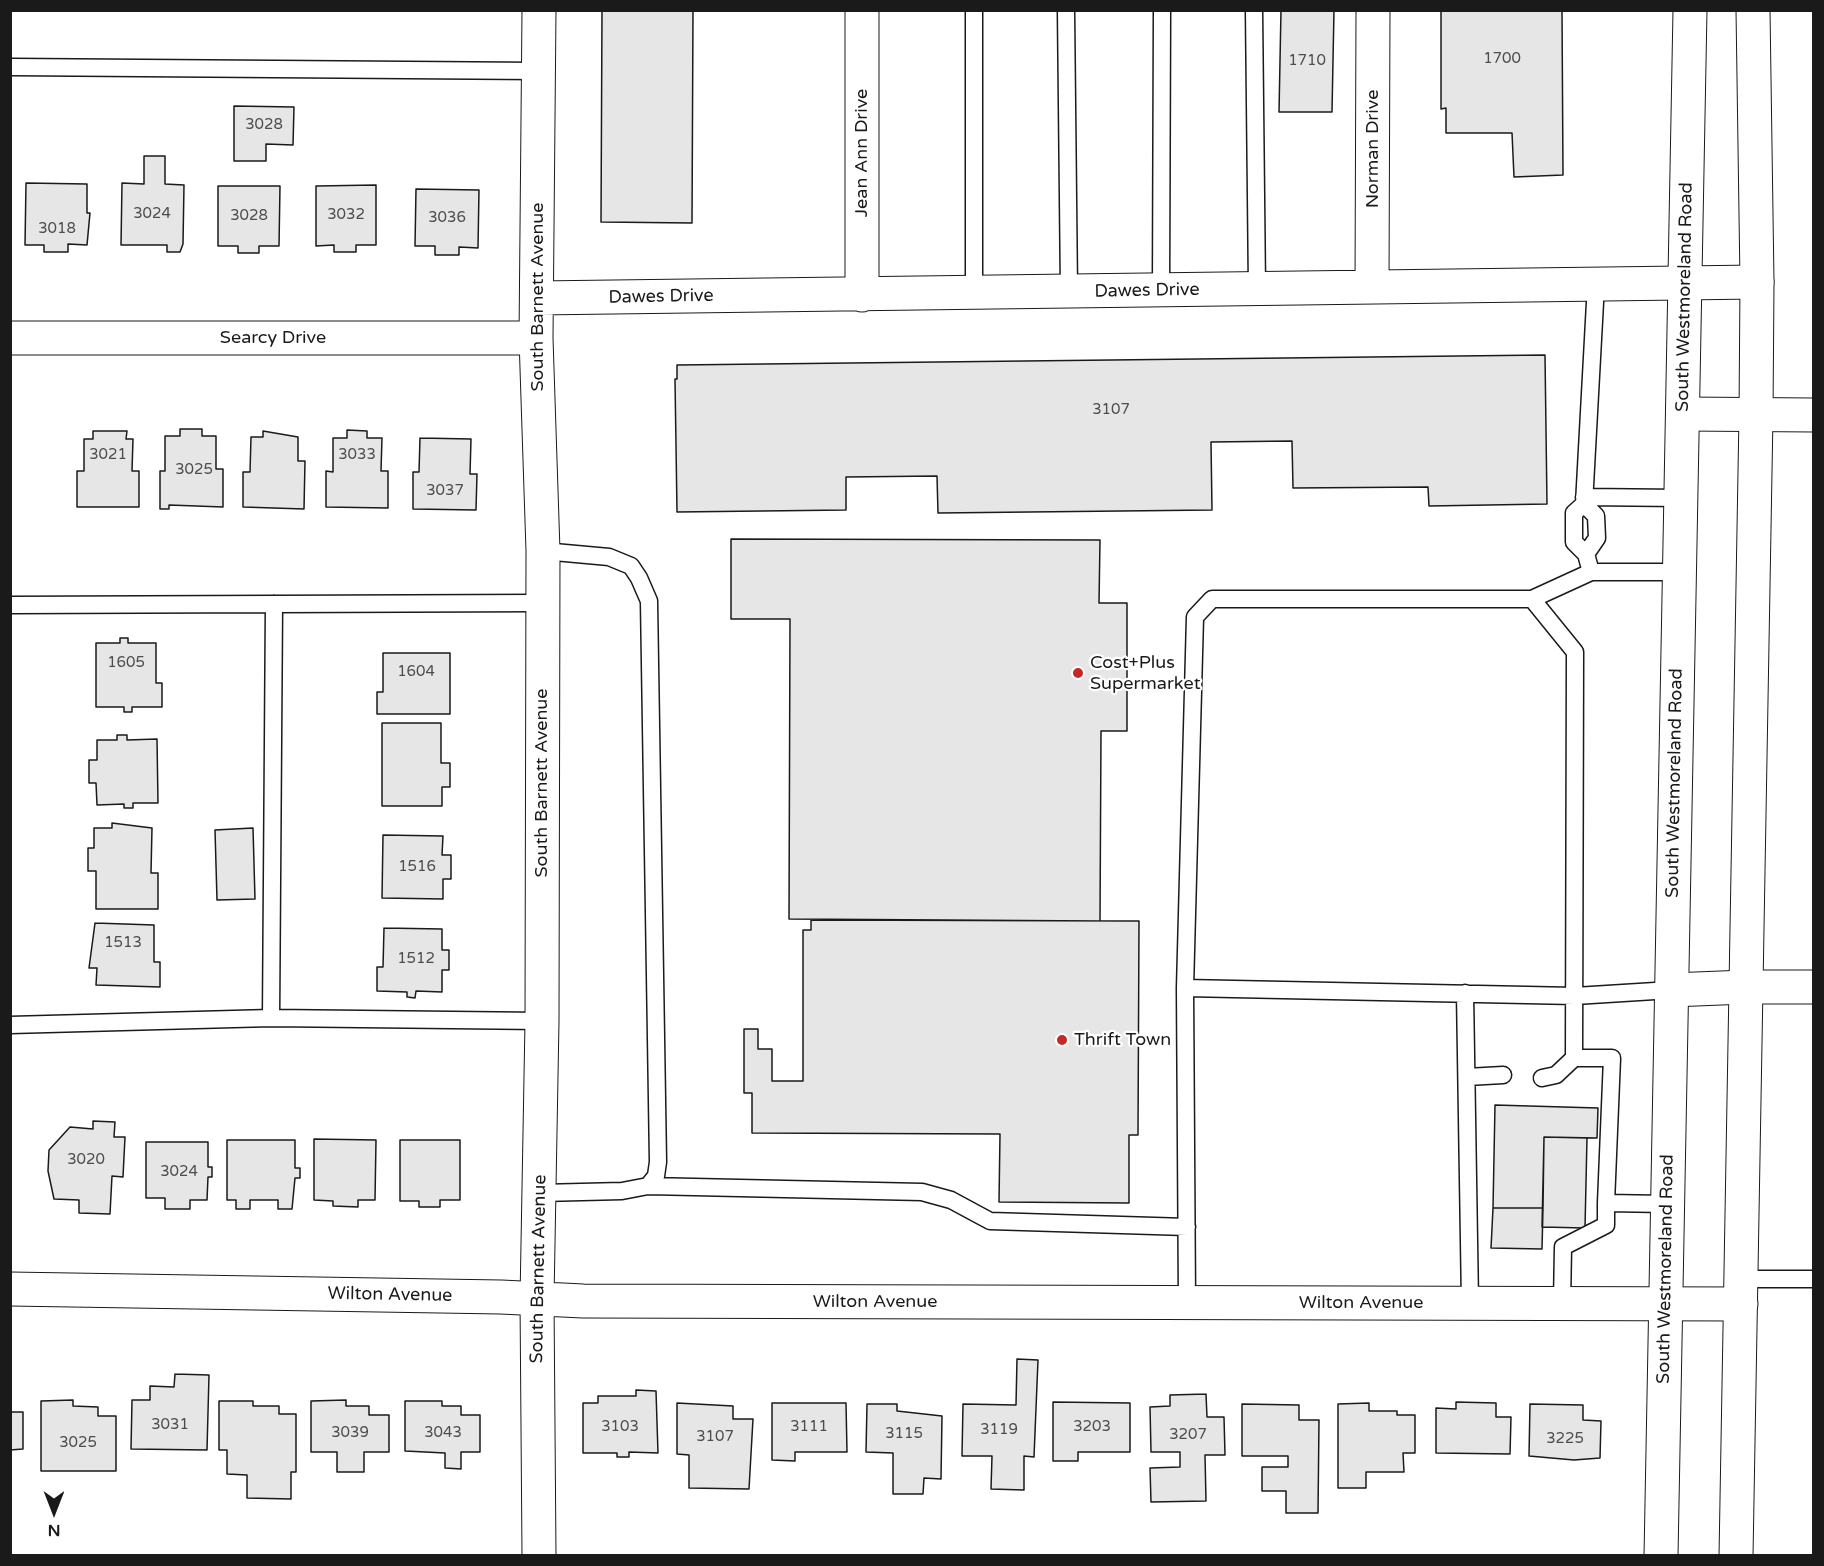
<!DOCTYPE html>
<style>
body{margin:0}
#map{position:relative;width:1824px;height:1566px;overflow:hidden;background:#fff;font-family:"Varela Round",sans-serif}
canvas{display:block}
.frame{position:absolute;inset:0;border:12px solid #1a1a1a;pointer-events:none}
.north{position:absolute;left:24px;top:1482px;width:60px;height:60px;-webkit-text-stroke:4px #fff;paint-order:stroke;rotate:180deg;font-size:16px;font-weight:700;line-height:24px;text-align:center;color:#1a1a1a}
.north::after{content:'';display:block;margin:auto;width:21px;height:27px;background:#1a1a1a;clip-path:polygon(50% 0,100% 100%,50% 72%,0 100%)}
</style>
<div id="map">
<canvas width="1824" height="1566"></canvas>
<div class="frame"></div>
<div class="north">N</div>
</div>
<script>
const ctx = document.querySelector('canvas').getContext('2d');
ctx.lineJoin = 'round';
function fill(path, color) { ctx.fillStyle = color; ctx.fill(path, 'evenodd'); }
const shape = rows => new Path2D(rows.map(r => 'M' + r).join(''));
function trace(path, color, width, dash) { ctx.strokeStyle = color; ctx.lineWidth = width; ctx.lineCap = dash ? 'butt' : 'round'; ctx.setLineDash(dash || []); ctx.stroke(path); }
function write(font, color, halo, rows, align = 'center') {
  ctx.font = font + ' "Varela Round",sans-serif'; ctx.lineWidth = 4.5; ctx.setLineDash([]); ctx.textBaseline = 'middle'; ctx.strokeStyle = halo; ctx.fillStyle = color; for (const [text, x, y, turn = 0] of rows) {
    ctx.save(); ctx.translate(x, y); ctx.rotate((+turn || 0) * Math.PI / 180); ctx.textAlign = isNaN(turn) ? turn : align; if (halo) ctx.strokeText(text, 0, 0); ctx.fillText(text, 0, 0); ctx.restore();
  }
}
const building = shape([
 [602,10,693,10,692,223,601,222,602,10],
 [1281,10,1334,10,1332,112,1279,112,1281,10],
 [1441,10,1562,10,1563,175,1514,177,1512,133,1446,133,1446,108,1441,109,1441,10],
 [234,106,294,107,293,145,266,144,266,161,234,161,234,106],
 [144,156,165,156,165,184,184,185,183,244,180,252,167,252,167,245,121,245,122,183,144,184,144,156],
 [26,183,87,184,87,213,90,213,87,245,68,244,68,252,44,252,44,245,25,245,26,183],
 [376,185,376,245,356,245,356,252,334,252,334,245,316,246,316,186,376,185],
 [218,186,280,186,279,246,259,246,259,253,238,253,238,246,218,246,218,186],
 [416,189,479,190,478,248,459,247,459,255,435,255,435,246,415,246,416,189],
 [1545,355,1547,504,1429,506,1428,487,1293,488,1292,441,1211,442,1212,510,938,513,937,476,846,477,846,510,677,512,675,379,677,379,677,365,1545,355],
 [180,429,202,429,202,436,216,436,216,469,223,469,223,507,169,505,169,509,160,509,160,471,165,471,165,436,180,436,180,429],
 [347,430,367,431,367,438,382,438,381,471,388,471,388,508,326,507,326,471,333,472,333,438,347,438,347,430],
 [93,431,127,431,126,439,133,439,132,471,139,471,139,507,77,507,77,471,84,471,84,439,93,439,93,431],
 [263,431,298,437,298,461,305,461,304,509,243,507,243,472,250,472,251,437,263,437,263,431],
 [420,438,471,439,470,474,477,474,476,510,413,509,413,472,419,472,420,438],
 [731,539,1100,540,1099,603,1127,603,1127,731,1101,731,1100,921,789,919,790,619,731,619,731,539],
 [120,638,128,638,128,643,156,643,156,683,162,683,162,707,132,707,132,712,124,712,124,707,96,707,96,643,120,643,120,638],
 [383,653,450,653,450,714,377,714,377,692,383,692,383,653],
 [382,723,441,723,441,763,450,763,450,787,442,787,442,806,382,806,382,723],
 [117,735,127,735,127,740,157,739,158,803,133,803,133,808,124,808,124,804,97,805,96,783,89,783,89,760,97,760,97,740,117,740,117,735],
 [112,823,152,828,151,873,158,873,158,909,96,909,96,871,88,871,88,848,94,848,94,828,112,828,112,823],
 [253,828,255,899,217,900,215,830,253,828],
 [383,835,443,836,442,855,451,855,451,879,443,879,443,899,382,898,383,835],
 [811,920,1139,921,1138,1135,1129,1135,1129,1203,999,1202,1000,1134,752,1133,752,1093,744,1093,744,1029,758,1029,758,1049,772,1049,772,1081,803,1081,803,930,811,930,811,920],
 [95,923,154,925,154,962,160,962,160,987,96,985,97,968,89,968,95,923],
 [384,928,442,929,442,950,449,950,449,970,442,970,442,992,416,991,415,998,407,997,407,992,377,991,377,967,383,967,384,928],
 [1495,1105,1598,1108,1597,1138,1544,1137,1543,1208,1493,1208,1495,1105],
 [93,1121,115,1122,114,1137,125,1137,123,1177,112,1176,110,1214,79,1213,79,1200,54,1199,48,1171,49,1150,70,1127,93,1129,93,1121],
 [1544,1137,1587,1138,1585,1228,1542,1227,1544,1137],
 [314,1139,376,1140,375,1200,358,1200,358,1207,333,1206,333,1201,314,1200,314,1139],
 [227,1140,295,1140,295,1168,300,1168,300,1178,295,1178,292,1209,278,1209,278,1200,250,1200,250,1209,236,1209,236,1200,227,1200,227,1140],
 [400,1140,460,1140,460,1200,440,1200,440,1207,419,1207,419,1201,400,1201,400,1140],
 [146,1142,208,1142,208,1167,212,1167,212,1177,208,1177,207,1200,190,1200,190,1209,165,1209,165,1198,146,1198,146,1142],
 [1493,1208,1543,1208,1542,1249,1491,1248,1493,1208],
 [1017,1359,1038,1360,1034,1457,1024,1456,1024,1490,991,1489,992,1456,962,1456,963,1404,1016,1405,1017,1359],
 [175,1374,209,1375,207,1450,131,1449,132,1400,150,1400,150,1386,174,1387,175,1374],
 [636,1390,656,1391,658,1453,629,1452,629,1457,617,1457,617,1453,583,1453,583,1403,598,1403,598,1396,636,1396,636,1390],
 [1206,1394,1207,1417,1224,1417,1225,1455,1205,1455,1206,1501,1151,1502,1150,1468,1180,1467,1180,1452,1151,1452,1150,1407,1170,1406,1170,1395,1206,1394],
 [73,1400,73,1406,98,1407,98,1416,116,1416,116,1471,41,1471,41,1401,73,1400],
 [346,1400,346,1406,369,1406,369,1415,389,1415,389,1452,364,1452,364,1472,337,1472,337,1452,311,1452,311,1401,346,1400],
 [219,1401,253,1401,253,1406,279,1406,279,1414,296,1414,296,1472,291,1472,291,1499,247,1498,247,1475,227,1474,227,1450,219,1450,219,1401],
 [405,1401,442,1401,442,1406,461,1406,461,1415,480,1415,480,1452,461,1452,461,1469,445,1468,445,1453,405,1451,405,1401],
 [1053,1402,1130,1403,1130,1452,1078,1452,1078,1461,1053,1461,1053,1402],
 [1456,1402,1496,1403,1496,1417,1511,1417,1510,1454,1436,1453,1436,1408,1456,1409,1456,1402],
 [677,1403,733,1406,733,1419,753,1419,749,1489,689,1488,689,1455,677,1454,677,1403],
 [772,1403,846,1403,847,1452,795,1452,795,1461,772,1460,772,1403],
 [1369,1403,1369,1411,1397,1411,1397,1415,1415,1415,1415,1453,1403,1453,1404,1472,1366,1472,1366,1488,1338,1488,1338,1404,1369,1403],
 [867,1404,897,1404,897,1411,942,1416,941,1479,924,1478,923,1494,893,1494,893,1453,866,1452,867,1404],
 [1242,1404,1299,1405,1299,1420,1319,1420,1318,1513,1286,1513,1286,1491,1262,1491,1262,1467,1288,1467,1288,1456,1242,1456,1242,1404],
 [1530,1404,1583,1405,1583,1420,1601,1421,1600,1458,1574,1460,1529,1456,1530,1404],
 [10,1412,23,1412,23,1449,10,1450,10,1412]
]);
fill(building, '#e6e6e6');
trace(building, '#1a1a1a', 1.5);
const service = shape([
 [1066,10,1069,292],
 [1254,10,1257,289],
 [10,67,539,71],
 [1161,290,1162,10],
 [974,293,974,10],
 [1584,497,1681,498],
 [1584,504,1596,284],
 [1586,554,1597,538,1596,516,1584,504,1574,513,1574,542,1586,554,1591,572],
 [1532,599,1575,652,1574,1058,1612,1058,1606,1203,1667,1204],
 [10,605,541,603],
 [1185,988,1195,617,1212,599,1532,599,1591,572,1678,572],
 [1465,993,1470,1303],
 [271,1018,274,604],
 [10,1025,271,1018,542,1021],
 [1467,1077,1503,1075],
 [1542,1078,1556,1075,1574,1058],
 [648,1186,922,1192,951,1200,990,1221,1187,1227],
 [541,1193,622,1191,648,1186,656,1176,658,1162,649,601,639,578,631,566,609,557,543,551],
 [1742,1279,1814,1279],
 [1187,1303,1185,988,1575,996,1671,990],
 [1562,1303,1563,1247,1606,1225,1606,1203]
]);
const minor = shape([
 [539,10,536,338,543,551,542,1021,537,1299,539,1556],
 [862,10,862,295],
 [1372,287,1373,10],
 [537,298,1757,282],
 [10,338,536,338],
 [1683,414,1814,415],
 [1671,990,1746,987,1814,987],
 [10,1289,501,1297,583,1301,1741,1304]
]);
const secondary = shape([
 [1661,1556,1690,10],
 [1736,1556,1756,415,1757,282,1753,10]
]);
trace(service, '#1a1a1a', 19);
trace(minor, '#1a1a1a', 35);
trace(secondary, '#1a1a1a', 35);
trace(service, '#fff', 16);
trace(minor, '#fff', 33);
trace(secondary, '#fff', 33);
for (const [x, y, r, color] of [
 [1078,673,6,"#c62828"],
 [1062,1040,6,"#c62828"]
]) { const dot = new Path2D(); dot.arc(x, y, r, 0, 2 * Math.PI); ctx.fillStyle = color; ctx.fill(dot); trace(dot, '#fff', 2); }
write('15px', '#4d4d4d', null, [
 ["1700",1502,59],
 ["1710",1307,61],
 ["3028",264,125],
 ["3024",152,214],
 ["3032",346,215],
 ["3028",249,216],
 ["3036",447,218],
 ["3018",57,229],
 ["3107",1111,410],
 ["3021",108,455],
 ["3033",357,455],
 ["3025",194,470],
 ["3037",445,491],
 ["1605",126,663],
 ["1604",416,672],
 ["1516",417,867],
 ["1513",123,943],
 ["1512",416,959],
 ["3020",86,1160],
 ["3024",179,1172],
 ["3031",170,1425],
 ["3103",620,1427],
 ["3111",809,1427],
 ["3203",1092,1427],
 ["3119",999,1430],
 ["3039",350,1433],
 ["3043",443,1433],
 ["3115",904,1434],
 ["3207",1188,1435],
 ["3107",715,1437],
 ["3225",1565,1439],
 ["3025",78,1443]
]);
write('18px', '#1a1a1a', '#fff', [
 ["Norman Drive",1373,149,-90],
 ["Jean Ann Drive",862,153,-90],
 ["Dawes Drive",1147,291,-1],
 ["South Barnett Avenue",538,297,-90],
 ["Dawes Drive",661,297,-1],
 ["South Westmoreland Road",1685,297,-89],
 ["Searcy Drive",273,338],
 ["South Barnett Avenue",542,783,-90],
 ["South Westmoreland Road",1675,783,-89],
 ["South Barnett Avenue",539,1269,-89],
 ["South Westmoreland Road",1666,1269,-89],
 ["Wilton Avenue",390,1295,1],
 ["Wilton Avenue",875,1302],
 ["Wilton Avenue",1361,1303]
]);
write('18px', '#1a1a1a', '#fff', [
 ["Cost+Plus",1090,663],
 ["Supermarket",1090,684],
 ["Thrift Town",1074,1040]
], 'left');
</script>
